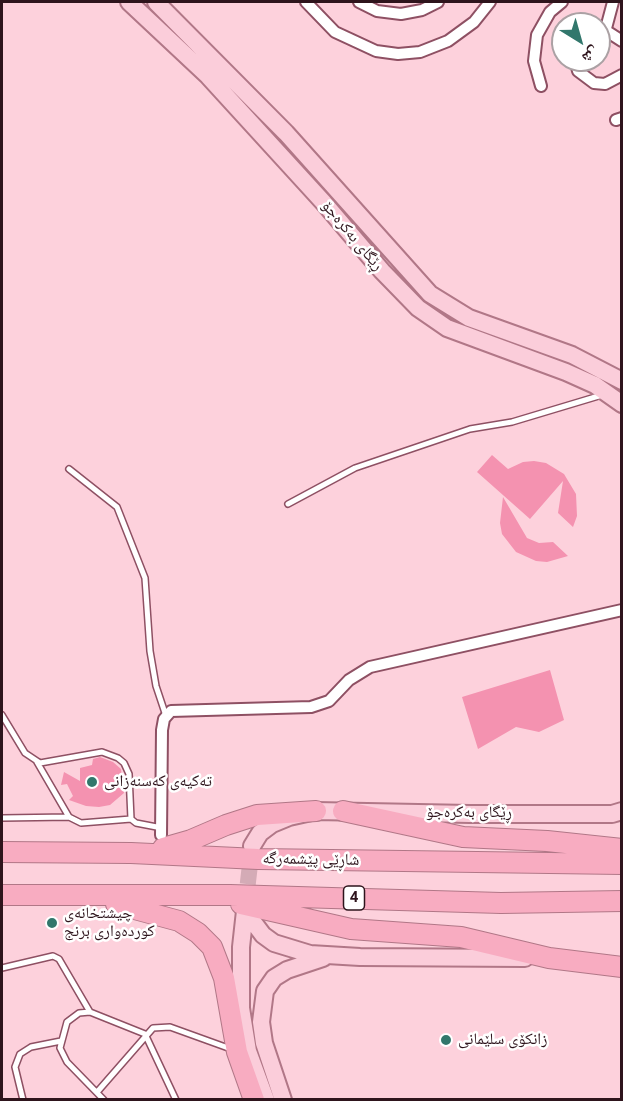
<!DOCTYPE html>
<meta charset="utf-8">
<style>
body{margin:0}
#map{position:relative;width:623px;height:1101px;overflow:hidden;background:#fdd1dc;font-family:Roboto,"Noto Naskh Arabic",sans-serif}
canvas{display:block}
.frame{position:absolute;inset:0;border:3px solid #2e141c;pointer-events:none}
.north{position:absolute;left:551px;top:12px;width:60px;height:60px;box-sizing:border-box;background:#fff;border:2px solid #aba1a4;border-radius:50%;rotate:143deg;font-size:16px;font-weight:700;line-height:24px;text-align:center;color:#2e141c}
.north::after{content:'';display:block;margin:auto;width:21px;height:27px;background:#32776c;clip-path:polygon(50% 0,100% 100%,50% 72%,0 100%)}
</style>
<div id="map">
<canvas width="623" height="1101"></canvas>
<div class="frame"></div>
<div class="north">ش</div>
</div>
<script>
const ctx = document.querySelector('canvas').getContext('2d');
ctx.lineJoin = 'round';
function fill(path, color) { ctx.fillStyle = color; ctx.fill(path, 'evenodd'); }
const shape = rows => new Path2D(rows.map(r => 'M' + r).join(''));
function trace(path, color, width, dash) { ctx.strokeStyle = color; ctx.lineWidth = width; ctx.lineCap = dash ? 'butt' : 'round'; ctx.setLineDash(dash || []); ctx.stroke(path); }
function write(font, color, halo, rows, align = 'center') {
  ctx.font = font + ' Roboto,"Noto Naskh Arabic",sans-serif'; ctx.lineWidth = 5; ctx.setLineDash([]); ctx.textBaseline = 'middle'; ctx.strokeStyle = halo; ctx.fillStyle = color; for (const [text, x, y, turn = 0] of rows) {
    ctx.save(); ctx.translate(x, y); ctx.rotate((+turn || 0) * Math.PI / 180); ctx.textAlign = isNaN(turn) ? turn : align; if (halo) ctx.strokeText(text, 0, 0); ctx.fillText(text, 0, 0); ctx.restore();
  }
}
fill(shape([
 [492,455,508,469,523,462,534,461,546,463,564,474,576,494,577,516,573,527,558,513,563,481,530,519,477,472],
 [503,497,527,538,539,543,553,542,568,556,547,562,536,561,516,552,502,534,500,523],
 [550,670,564,720,539,732,516,727,478,749,462,697],
 [100,757,113,762,121,769,124,793,110,805,99,807,86,806,69,800,73,796,67,784,61,785,64,772,80,781,80,768,92,765,93,759]
]), '#f492b0');
trace(shape([
 [245,908,252,847]
]), '#d4abb6', 16, [16, 8]);
const lane = shape([
 [69,469,117,507,145,578,150,651,156,686,166,716],
 [288,504,355,468,470,429,512,422,602,395],
 [2,715,25,753,40,763,102,752,118,758,124,763,129,774,131,819,136,823,162,828],
 [37,762,69,817,81,823,131,819],
 [2,818,69,817],
 [2,968,53,956,59,959,90,1012],
 [98,1091,153,1028,170,1027,231,1049],
 [23,1100,15,1067,20,1054,31,1047,61,1041],
 [104,1100,67,1062,60,1048,67,1022,79,1013,90,1012,145,1034,176,1100]
]);
const street = shape([
 [306,2,335,32,376,51,398,54,420,52,448,41,474,22,490,2],
 [359,2,377,11,401,14,422,10,438,2],
 [601,31,608,32,622,41],
 [605,32,613,2],
 [575,60,578,71,594,83,605,84,622,75],
 [541,86,534,61,537,35,550,12,562,2],
 [616,120,622,118],
 [161,835,162,730,164,719,171,711,311,707,329,701,349,680,370,667,622,610]
]);
const primary = shape([
 [129,2,208,76,324,203,382,271,418,308,447,328,566,372,595,385,622,404],
 [156,2,286,133,430,294,469,318,572,355,622,381],
 [252,846,260,833,272,824,289,817,316,811,470,814,612,814,622,811],
 [245,911,263,935,274,943,310,954,360,957,525,958],
 [245,911,241,947,241,1008,248,1051,266,1100],
 [283,1100,264,1043,261,1022,265,991,274,978,287,970,323,958]
]);
const highway = shape([
 [343,811,463,837,547,841,622,849],
 [163,848,191,840,226,825,257,815,316,811],
 [2,852,131,853,258,859,622,864],
 [2,895,230,895,501,903,622,901],
 [116,904,179,921,198,933,212,947,224,978,237,1052,254,1100],
 [241,904,351,929,461,937,549,958,622,967]
]);
trace(lane, '#8e5063', 8);
trace(street, '#8e5063', 14);
trace(primary, '#b17787', 20);
trace(highway, '#b17787', 22);
trace(lane, '#fff', 5);
trace(street, '#fff', 10);
trace(primary, '#fbcdda', 16);
trace(highway, '#f8acc1', 20);
for (const [x, y, r, color] of [
 [92,782,6,"#32776c"],
 [52,923,6,"#32776c"],
 [446,1040,6,"#32776c"]
]) { const dot = new Path2D(); dot.arc(x, y, r, 0, 2 * Math.PI); ctx.fillStyle = color; ctx.fill(dot); trace(dot, '#fff', 2); }
for (const [x, y, w] of [
 [354,898,21]
]) { const box = new Path2D(); box.roundRect(x - w / 2, y - 12, w, 24, 4.5); ctx.fillStyle = '#fff'; ctx.fill(box); trace(box, '#2e141c', 1.5); }
write('bold 15px', '#2e141c', null, [
 ["4",354,898]
]);
write('16px', '#2e141c', '#fff', [
 ["ڕێگای بەکرەجۆ",352,236,50],
 ["ڕێگای بەکرەجۆ",469,813],
 ["شاڕێی پێشمەرگە",311,860,1]
]);
write('16px', '#2e141c', '#fff', [
 ["تەکیەی کەسنەزانی",104,782],
 ["چيشتخانەی",64,914],
 ["کوردەواری برنج",64,932],
 ["زانکۆی سلێمانی",458,1040]
], 'left');
</script>
